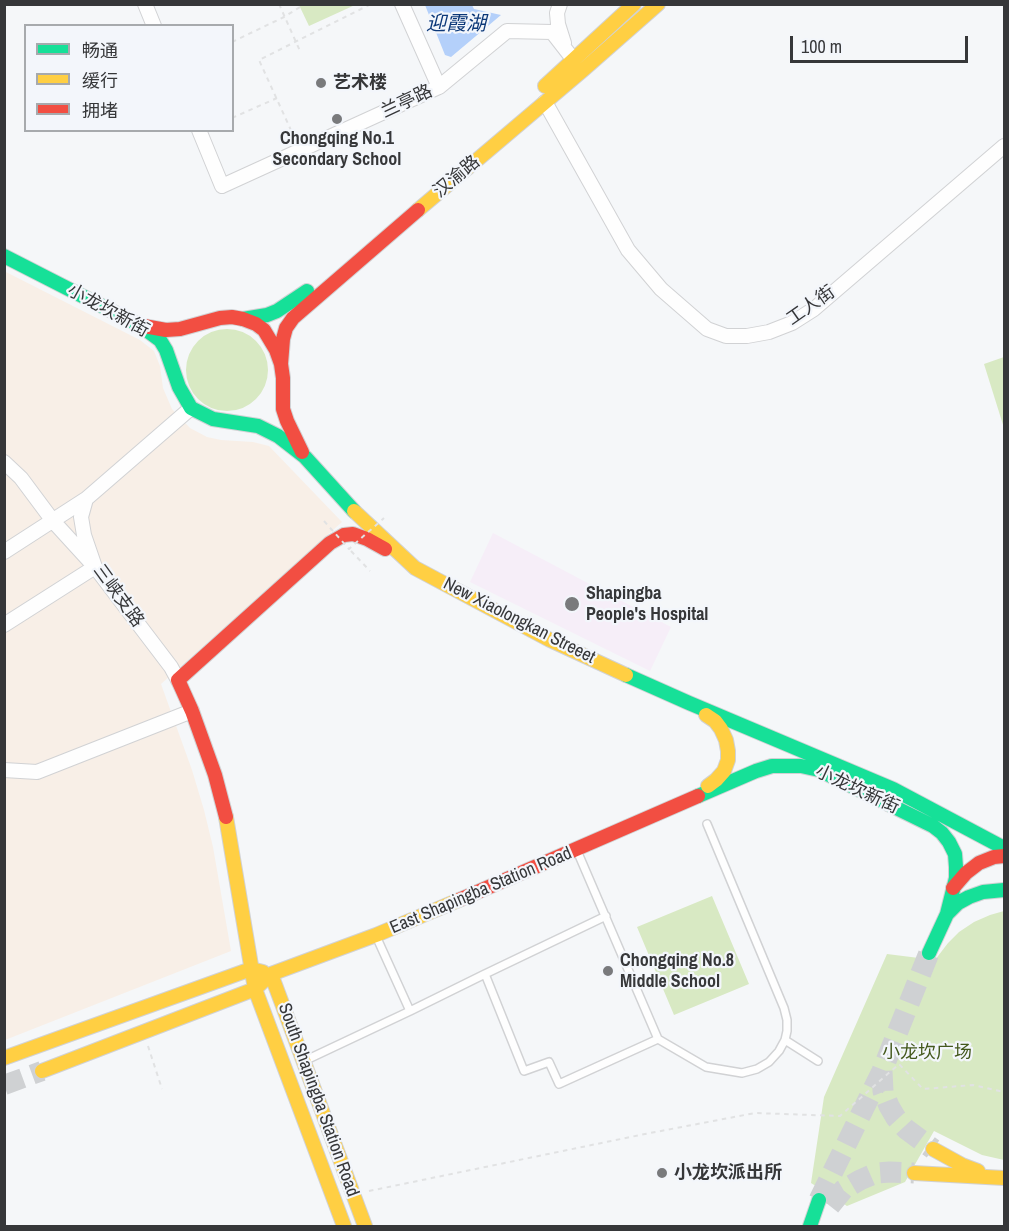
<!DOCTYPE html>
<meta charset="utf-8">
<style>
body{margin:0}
#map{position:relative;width:1009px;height:1231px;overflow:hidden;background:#f5f7f9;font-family:"Archivo Narrow","Noto Sans SC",sans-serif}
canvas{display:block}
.frame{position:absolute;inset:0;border:6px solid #363739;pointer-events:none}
.legend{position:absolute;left:24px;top:24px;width:210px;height:108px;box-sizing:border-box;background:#f3f6fb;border:2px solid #a7aaad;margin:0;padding:8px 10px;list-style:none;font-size:18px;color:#363739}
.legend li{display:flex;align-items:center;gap:12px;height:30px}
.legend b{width:30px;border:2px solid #a7aaad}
.scale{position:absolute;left:790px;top:36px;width:178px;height:27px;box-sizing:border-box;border:3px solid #363739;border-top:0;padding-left:8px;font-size:18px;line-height:21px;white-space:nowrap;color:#363739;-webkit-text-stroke:4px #f3f6fb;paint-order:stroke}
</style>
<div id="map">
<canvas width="1009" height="1231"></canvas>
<div class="frame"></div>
<ul class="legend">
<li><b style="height:8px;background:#16e098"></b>畅通</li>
<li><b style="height:8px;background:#ffcf43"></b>缓行</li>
<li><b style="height:8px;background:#f24e42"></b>拥堵</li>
</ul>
<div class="scale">100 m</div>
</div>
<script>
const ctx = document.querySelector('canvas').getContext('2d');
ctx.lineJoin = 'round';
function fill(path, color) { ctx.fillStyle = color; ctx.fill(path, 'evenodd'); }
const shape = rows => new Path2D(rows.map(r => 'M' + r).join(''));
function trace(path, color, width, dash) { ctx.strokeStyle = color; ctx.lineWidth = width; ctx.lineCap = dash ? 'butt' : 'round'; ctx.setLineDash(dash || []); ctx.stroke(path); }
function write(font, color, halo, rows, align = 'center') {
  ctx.font = font + ' "Archivo Narrow","Noto Sans SC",sans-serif'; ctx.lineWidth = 4.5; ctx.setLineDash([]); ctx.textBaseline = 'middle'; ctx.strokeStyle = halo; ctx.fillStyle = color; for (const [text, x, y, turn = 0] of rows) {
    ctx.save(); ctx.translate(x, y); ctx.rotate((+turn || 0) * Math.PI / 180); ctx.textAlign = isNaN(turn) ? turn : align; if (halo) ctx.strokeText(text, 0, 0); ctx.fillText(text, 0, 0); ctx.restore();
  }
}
fill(shape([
 [4,271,140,340,154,351,160,366,163,388,172,409,190,428,207,437,221,440,253,442,269,446,342,522,161,684,192,770,204,810,213,847,231,951,5,1040]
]), '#f8efe7');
fill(shape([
 [493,533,671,627,650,671,470,582]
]), '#f6eef8');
fill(shape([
 [299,5,355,5,309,26],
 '186 370a41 41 0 1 1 82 0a41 41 0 1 1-82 0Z',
 [1004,357,1004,428,984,364],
 [712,896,749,984,674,1015,637,927],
 [1004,911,1004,1160,982,1155,934,1131,905,1182,847,1206,811,1183,824,1097,887,954,935,960,948,943,959,932,974,922,990,915]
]), '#d8e9c3');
fill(shape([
 [425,5,472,5,474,9,501,15,451,57,445,55]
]), '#b4d0fa');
trace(shape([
 [4,1085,42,1071]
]), '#cfd1d3', 20, [20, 10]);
trace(shape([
 [882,1071,883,1091,889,1106,896,1118,906,1129,933,1149],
 [819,1200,882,1071,929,953],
 [830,1206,843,1190,860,1180,876,1173,890,1172,914,1173]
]), '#cfd1d3', 21, [21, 10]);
const lane = shape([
 [578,853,658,1039,706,1067,742,1073,757,1069,769,1062,779,1051,785,1040,787,1031,787,1020,784,1008,707,824],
 [606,916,485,974,524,1071,549,1062,559,1084,658,1039],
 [376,936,410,1011,485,974],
 [785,1040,818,1061],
 [304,1061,410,1011]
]);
const street = shape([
 [145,4,154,26],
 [402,4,439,87],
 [560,4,557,13,558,24,564,43],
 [545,102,628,250,661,289,707,329,726,336,747,336,769,332,792,323,814,309,1004,146],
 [199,130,222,186,439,87,507,31,552,32,573,59],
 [4,462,21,478,53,521,95,567,4,625],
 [4,552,86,499],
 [178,680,171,667,95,567,84,535,81,517,86,499,191,408],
 [4,770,37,772,192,711]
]);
const fast = shape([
 [4,256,141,326,160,340,166,350,179,387,191,408,213,419,258,426,278,436,305,457,354,511],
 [243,319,267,315,277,311,307,291],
 [626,675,689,703,893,789,1004,848],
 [698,796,756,771,772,766,801,766,819,770,933,826,942,833,949,842,955,854,956,867,956,878,947,914],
 [929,953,947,914,958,903,969,897,983,892,1004,890],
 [810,1226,819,1200]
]);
const slow = shape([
 [545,86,634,4],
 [418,210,583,70,658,4],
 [354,511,415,568,550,640,626,675],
 [706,715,715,721,721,729,726,740,728,751,728,760,724,771,716,780,708,786],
 [226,817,255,989,344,1226],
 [271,974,365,1226],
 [4,1058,251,969,263,972],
 [42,1071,255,989,271,974,376,935,459,900],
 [933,1149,962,1165,978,1171],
 [914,1173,1004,1178]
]);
const jam = shape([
 [144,326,166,330,180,329,220,318,232,317,243,319,256,324,264,330,276,350,281,364,283,378,283,409,287,421,302,452],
 [281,364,283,339,286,328,293,318,418,210],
 [226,817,215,775,192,711,178,680,330,543,344,535,353,534,367,539,385,549],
 [953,888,966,873,979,863,994,857,1004,856],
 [459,900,698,796]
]);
trace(lane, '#d1d2d4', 10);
trace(street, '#d1d2d4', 16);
trace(fast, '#d1d2d4', 16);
trace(slow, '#d1d2d4', 16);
trace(jam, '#d1d2d4', 16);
trace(shape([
 [279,4,300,51],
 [232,42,284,17,300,7],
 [232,118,277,98],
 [295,139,259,60,371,4],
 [351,551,370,571],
 [148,1046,162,1089],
 [369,1191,645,1134,755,1113,840,1116,899,1064,923,1089,973,1085,1004,1092]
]), '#e1e2e3', 2, [4.5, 4.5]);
trace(lane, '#fefefe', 7);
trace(street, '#fefefe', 14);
trace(fast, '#16e098', 14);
trace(slow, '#ffcf43', 14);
trace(jam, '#f24e42', 14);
trace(shape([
 [324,521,349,549,384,518]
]), '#e1e2e3', 2, [4.5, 4.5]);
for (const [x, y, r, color] of [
 [321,83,6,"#797a7c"],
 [337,119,6,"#797a7c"],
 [572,604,8,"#797a7c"],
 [608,971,6,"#797a7c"],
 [662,1173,6,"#797a7c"]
]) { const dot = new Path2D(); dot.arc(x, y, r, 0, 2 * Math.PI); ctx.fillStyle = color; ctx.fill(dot); trace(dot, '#f3f6fb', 2); }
write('bold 18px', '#363739', '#f3f6fb', [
 ["艺术楼",333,83],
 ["Chongqing No.1",337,139,"center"],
 ["Secondary School",337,160,"center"],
 ["Shapingba",586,594],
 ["People's Hospital",586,615],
 ["Chongqing No.8",620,961],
 ["Middle School",620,982],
 ["小龙坎派出所",674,1173]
], 'left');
write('18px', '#363739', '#f3f6fb', [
 ["兰亭路",407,102,-25],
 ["汉渝路",457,177,-40],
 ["工人街",811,306,-35],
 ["小龙坎新街",108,311,29],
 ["三峡支路",118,596,54],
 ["New Xiaolongkan Streeet",519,621,27],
 ["小龙坎新街",857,790,25],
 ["East Shapingba Station Road",481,891,-23],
 ["South Shapingba Station Road",318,1100,70]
]);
write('18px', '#44591d', '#f3f6fb', [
 ["小龙坎广场",927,1053]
]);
write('italic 20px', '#0c3878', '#f3f6fb', [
 ["迎霞湖",456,25]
]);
</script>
